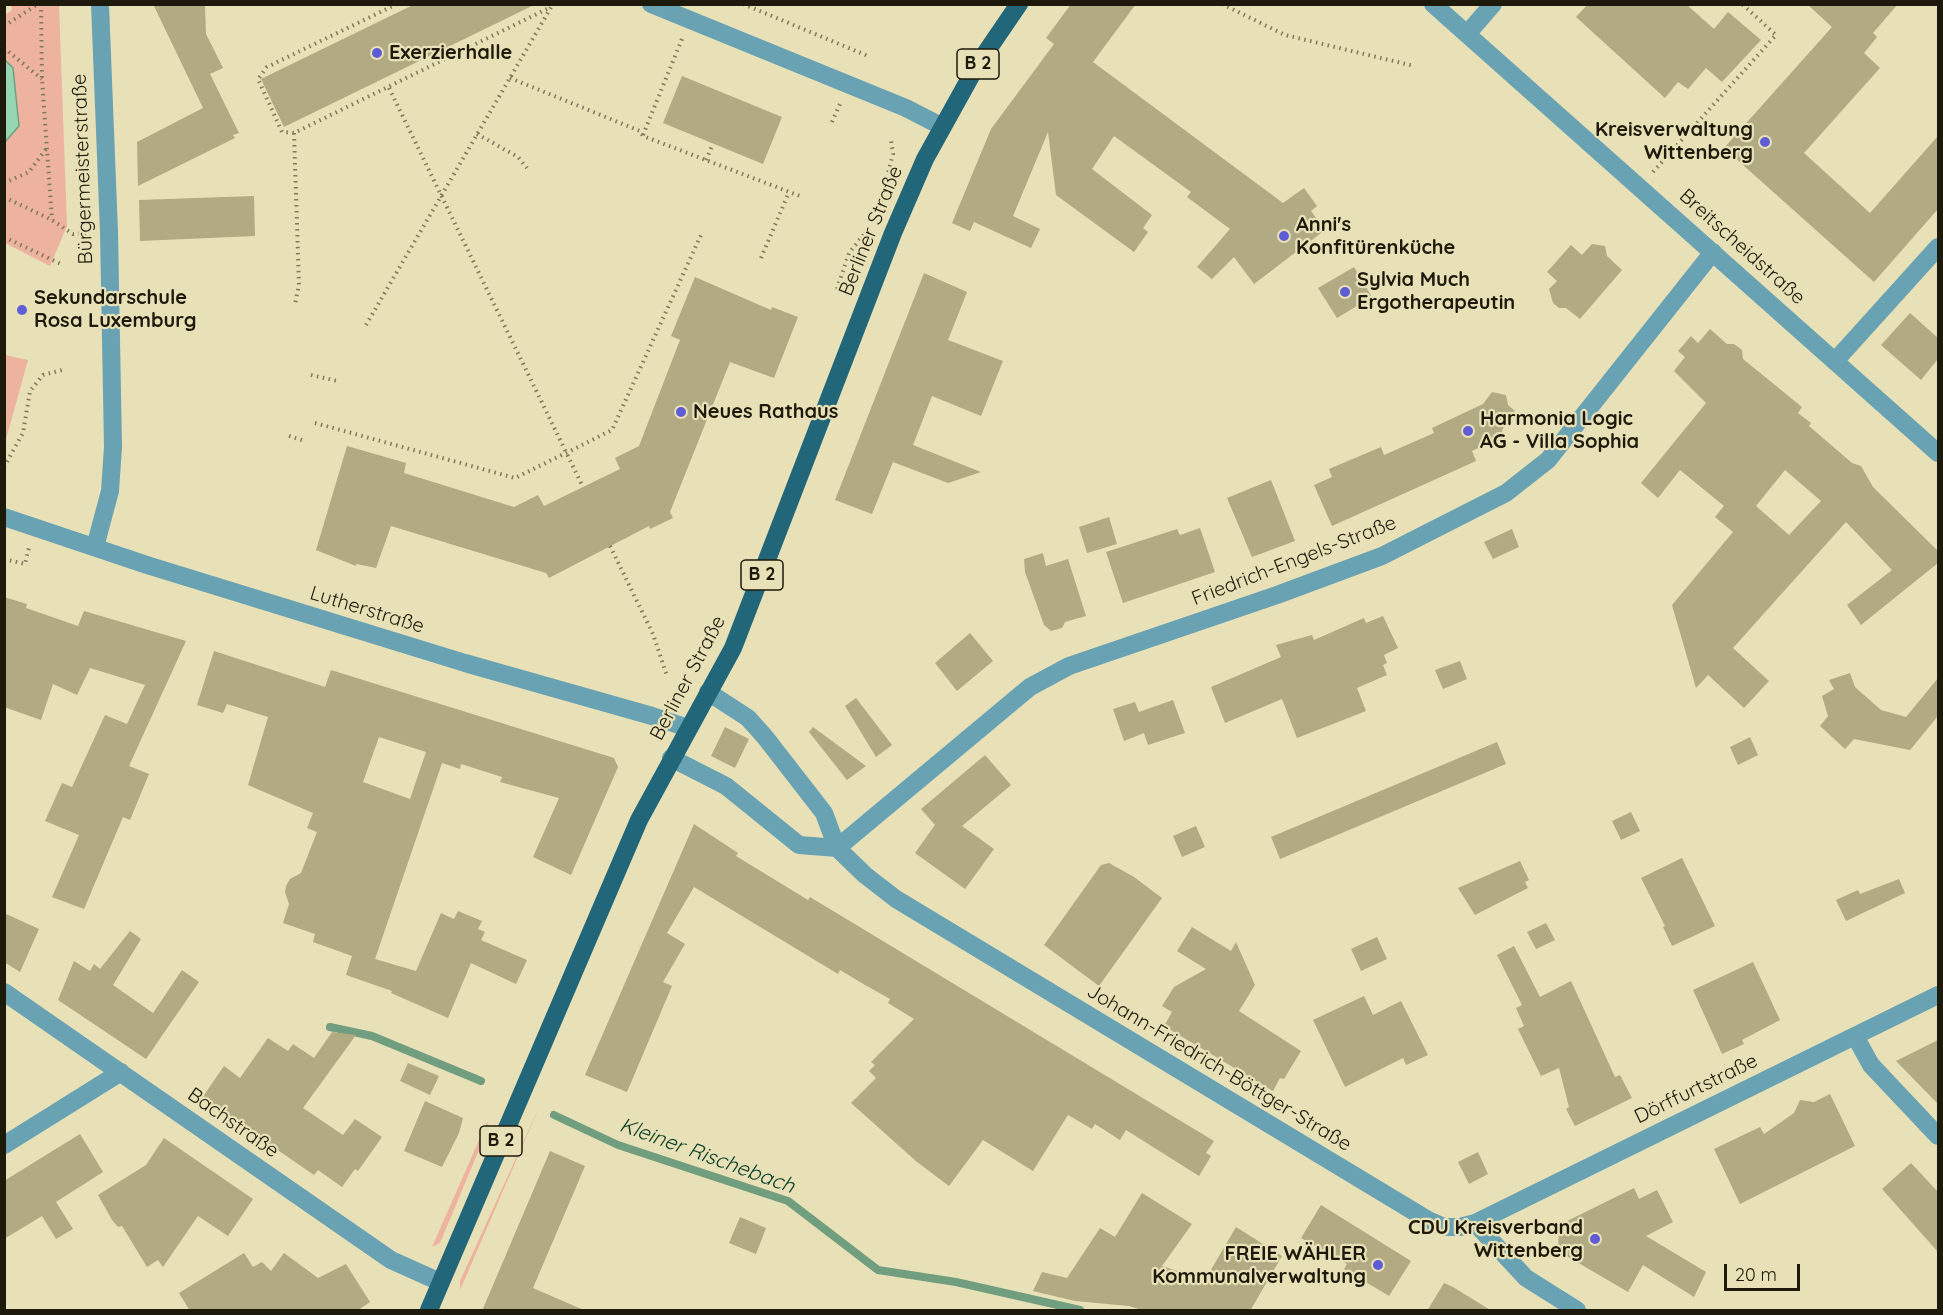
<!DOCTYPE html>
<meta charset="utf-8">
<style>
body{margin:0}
#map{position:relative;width:1943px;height:1315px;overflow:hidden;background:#e8e1b7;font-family:Quicksand,sans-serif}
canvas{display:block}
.frame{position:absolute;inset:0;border:6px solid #1d1a0b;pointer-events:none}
.scale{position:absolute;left:1724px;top:1264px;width:76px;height:27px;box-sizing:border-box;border:3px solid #1d1a0b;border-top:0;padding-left:8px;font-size:18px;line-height:21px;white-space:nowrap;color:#1d1a0b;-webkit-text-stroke:4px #e8e1b7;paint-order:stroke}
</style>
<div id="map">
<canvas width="1943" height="1315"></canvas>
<div class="frame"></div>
<div class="scale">20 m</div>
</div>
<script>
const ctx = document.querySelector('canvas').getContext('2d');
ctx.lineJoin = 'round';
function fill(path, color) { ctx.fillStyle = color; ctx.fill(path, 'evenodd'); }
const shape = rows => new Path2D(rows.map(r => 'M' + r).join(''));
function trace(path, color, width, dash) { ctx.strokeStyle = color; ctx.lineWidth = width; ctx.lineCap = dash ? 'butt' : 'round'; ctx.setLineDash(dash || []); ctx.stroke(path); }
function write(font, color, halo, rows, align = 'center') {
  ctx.font = font + ' Quicksand,sans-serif'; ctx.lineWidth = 4.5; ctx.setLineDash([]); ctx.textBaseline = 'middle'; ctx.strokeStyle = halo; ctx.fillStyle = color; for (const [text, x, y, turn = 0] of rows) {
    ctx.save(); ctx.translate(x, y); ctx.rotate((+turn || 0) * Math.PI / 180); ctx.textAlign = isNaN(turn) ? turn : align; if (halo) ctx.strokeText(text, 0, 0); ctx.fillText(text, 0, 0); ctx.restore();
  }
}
fill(shape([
 [11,5,59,5,67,226,50,266,5,243,4,142,19,126,13,68,5,60,5,15,12,10],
 [5,355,28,360,5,443,4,355],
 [541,1103,461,1288,460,1289,460,1281],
 [487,1122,489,1126,440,1243,432,1247]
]), '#edb39f');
const water = shape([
 [5,60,13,68,19,126,5,142,5,60]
]);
fill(water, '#96d6b2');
trace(water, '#729e80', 1.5);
trace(shape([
 [330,1027,372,1036,481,1081],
 [554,1115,618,1145,788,1201,878,1270,956,1282,1080,1310]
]), '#729e80', 8);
fill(shape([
 [153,4,205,4,206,34,223,68,210,74,239,133,233,135,235,138,138,186,137,142,203,108],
 [415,4,536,4,284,127,261,79],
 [1071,4,1136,4,1093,62,1283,203,1304,188,1317,206,1311,211,1325,230,1254,284,1234,257,1212,279,1197,267,1230,229,1187,197,1191,192,1114,136,1092,169,1152,215,1143,228,1148,232,1134,252,1056,195,1048,132,1013,216,1040,229,1031,248,974,222,970,231,952,223,991,129,1054,44,1046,38],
 [1588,4,1686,4,1714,29,1728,12,1761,40,1722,82,1706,68,1688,89,1678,82,1665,98,1576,17],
 [1807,4,1898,4,1873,33,1877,37,1864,53,1880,68,1804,153,1870,213,1938,136,1938,209,1874,282,1724,148,1832,27],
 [682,76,782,117,763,164,663,123],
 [254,196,255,236,140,241,139,200],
 [1592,244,1605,246,1607,256,1622,270,1580,319,1566,308,1559,308,1553,303,1549,289,1557,281,1547,272,1571,245,1582,255],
 [1354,267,1372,297,1337,318,1318,288],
 [924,273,967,292,948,340,1003,361,981,416,932,396,913,445,981,472,948,483,893,462,872,514,835,500],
 [695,277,771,310,772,307,798,317,774,378,730,362,670,512,673,518,650,529,649,526,549,578,546,573,391,526,376,568,356,564,356,566,316,550,347,446,406,463,404,473,514,507,538,495,544,506,620,469,615,458,639,446,680,340,671,336],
 [1910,313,1938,338,1938,359,1921,380,1881,345],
 [1710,329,1727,344,1734,344,1742,350,1743,359,1802,407,1798,413,1811,423,1809,426,1852,463,1861,466,1873,487,1938,551,1938,563,1861,625,1847,605,1892,570,1846,522,1733,648,1769,681,1744,708,1708,675,1696,688,1672,605,1733,532,1715,517,1724,506,1680,470,1658,498,1641,483,1706,403,1674,371,1685,357,1678,351,1691,336,1698,343],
 [1785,470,1821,501,1789,535,1756,506],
 [1492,392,1506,395,1508,405,1515,411,1502,430,1504,436,1472,451,1476,461,1332,526,1314,485,1332,477,1329,469,1381,447,1384,455,1434,433,1432,428,1483,404],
 [1271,480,1295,541,1252,557,1227,498],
 [1109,517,1117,544,1087,553,1079,527],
 [1200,528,1215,572,1123,603,1106,552,1177,529,1180,535],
 [1512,529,1519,547,1493,559,1484,542],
 [1043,553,1046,566,1068,559,1086,616,1065,622,1062,628,1051,631,1044,625,1025,572,1024,559],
 [4,597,27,604,26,608,78,626,84,611,186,641,129,766,149,774,130,820,123,817,84,909,52,897,79,835,45,821,62,783,72,787,105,715,127,724,145,685,90,668,77,695,53,684,41,720,4,707],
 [1383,616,1398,648,1384,655,1387,663,1383,665,1387,675,1357,688,1366,711,1297,738,1282,699,1225,723,1211,687,1281,657,1276,645,1312,635,1314,640,1364,618,1366,623],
 [970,633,993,661,957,691,935,663],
 [214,651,325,687,331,670,614,758,618,767,571,875,533,857,559,798,500,782,502,777,461,764,460,769,442,763,375,959,416,971,441,913,454,919,458,911,482,921,478,929,485,932,481,940,527,960,516,984,471,963,448,1018,391,993,392,991,346,975,352,956,313,942,315,934,283,923,289,904,285,892,286,886,290,879,301,873,317,832,307,828,313,813,248,785,268,717,227,704,223,713,197,705],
 [379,737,426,752,410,799,363,782],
 [1460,661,1467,679,1443,689,1435,670],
 [1850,673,1855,687,1881,710,1906,717,1938,678,1938,716,1910,750,1854,739,1845,749,1820,726,1828,716,1822,696,1834,689,1829,680],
 [856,698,892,745,876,757,845,706],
 [1173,700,1185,733,1148,745,1144,733,1124,741,1113,709,1135,702,1139,712],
 [725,727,749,739,735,768,711,756],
 [813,727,866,766,847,780,809,732],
 [1750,737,1758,755,1738,765,1730,747],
 [1497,742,1506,764,1280,859,1271,837],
 [985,755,1011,785,962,826,994,849,965,889,915,853,935,825,921,809],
 [1631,812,1640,831,1621,840,1612,821],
 [694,824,738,853,736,856,808,900,810,897,1214,1141,1206,1153,1211,1156,1199,1176,1126,1130,1120,1140,1095,1124,1092,1129,1068,1115,1033,1171,983,1140,949,1186,917,1162,851,1103,876,1078,869,1071,875,1065,871,1062,914,1019,888,1003,890,999,865,985,840,970,838,974,694,887,667,933,685,944,663,982,672,986,627,1092,585,1075],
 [1196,826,1205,847,1182,857,1173,836],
 [1682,858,1715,926,1672,946,1663,927,1665,926,1641,878],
 [1520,861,1529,880,1525,882,1528,888,1475,915,1458,888],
 [1109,863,1134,877,1162,898,1099,986,1044,945,1101,865],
 [1899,879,1905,893,1846,921,1836,900,1858,890,1860,894],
 [4,913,39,929,20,972,4,962],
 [1546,923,1555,940,1536,949,1527,932],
 [1192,927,1231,951,1236,942,1255,985,1239,1011,1301,1051,1284,1079,1280,1078,1273,1091,1164,1026,1172,1012,1162,1006,1174,987,1206,969,1177,951],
 [130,931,141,939,113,985,153,1013,182,970,199,982,146,1059,58,1000,74,961,90,971,94,964,100,969],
 [1377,937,1387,959,1361,971,1351,949],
 [1514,946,1540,997,1571,981,1615,1077,1620,1075,1632,1098,1575,1126,1566,1109,1569,1107,1559,1068,1541,1076,1518,1029,1524,1026,1516,1008,1522,1005,1497,955],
 [1753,962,1780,1020,1742,1040,1744,1044,1722,1054,1693,990],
 [1364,996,1373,1015,1401,1001,1428,1055,1406,1065,1403,1058,1345,1087,1313,1020],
 [332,1032,356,1035,303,1108,343,1135,355,1119,382,1137,358,1171,355,1169,342,1187,318,1170,314,1175,202,1098,224,1066,240,1078,268,1038,288,1051,293,1044,314,1058],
 [1938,1040,1938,1104,1896,1061],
 [408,1063,439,1076,430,1095,400,1081],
 [1830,1094,1855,1146,1740,1204,1714,1149,1760,1127,1764,1134,1794,1113,1800,1100,1814,1102],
 [425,1101,463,1118,459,1133,442,1167,404,1151],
 [80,1134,103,1172,56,1202,73,1229,56,1239,42,1216,4,1239,4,1181],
 [164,1138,253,1199,228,1236,198,1216,163,1267,158,1260,147,1267,122,1226,118,1227,112,1220,98,1195,146,1165],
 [550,1151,585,1166,533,1288,586,1311,482,1311],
 [1478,1152,1488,1174,1469,1184,1458,1162],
 [1911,1163,1938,1192,1938,1252,1882,1189],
 [1634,1188,1639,1199,1657,1190,1673,1222,1646,1236,1706,1272,1694,1297,1643,1265,1628,1292,1558,1251,1559,1225],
 [1142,1193,1192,1224,1162,1266,1205,1280,1236,1227,1282,1256,1250,1311,1145,1311,1129,1306,1075,1301,1033,1291,1042,1272,1067,1278,1100,1228,1115,1237],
 [1321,1205,1411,1261,1389,1296,1344,1269,1347,1264,1301,1238],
 [740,1217,766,1228,756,1254,729,1243],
 [244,1253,253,1267,262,1262,271,1271,284,1253,318,1278,346,1264,370,1302,357,1311,190,1311,179,1293],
 [1444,1283,1453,1287,1492,1311,1427,1311]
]), '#b1aa82');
trace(shape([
 [41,4,42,79,52,220],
 [397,4,267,67,258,79,282,132,294,133,551,7],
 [743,4,868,56],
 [1222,4,1285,35,1414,66],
 [4,26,38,4],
 [4,48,42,79],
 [510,78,640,131,643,136,800,196],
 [389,88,583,487],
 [832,122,840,104],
 [294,133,299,285,295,304],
 [477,134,518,157,527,168],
 [643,135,682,39],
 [706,160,713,144],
 [1653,172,1776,35,1742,4],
 [4,183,29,172,46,149],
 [4,197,52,220,73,234,90,233],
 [879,207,893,154,891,140],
 [4,237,61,264],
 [761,258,789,192],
 [837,289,849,253,870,227],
 [366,325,553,4],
 [311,375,337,381],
 [315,423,515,478,566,453,612,430,701,235],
 [289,436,305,441],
 [4,467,23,433,30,391,43,375,66,369],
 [610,546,653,634,667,676],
 [4,559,25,564,29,547]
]), '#7e795d', 4, [1.5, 4.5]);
trace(shape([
 [651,4,906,108,941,126],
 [1433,4,1938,453],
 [1467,34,1493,4],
 [1836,360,1938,247],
 [4,517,147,565,465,663,652,716,688,728],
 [95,547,110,491,113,447,109,232,100,4],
 [708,692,748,718,765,737,824,813,837,848,865,875,896,899,1428,1220,1444,1227,1460,1227,1475,1223,1938,995],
 [671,758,726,786,799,845,837,848],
 [837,848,1030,687,1069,666,1277,595,1382,556,1506,493,1548,460,1713,252],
 [4,992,391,1260,440,1282],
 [1855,1036,1871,1065,1938,1136],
 [4,1145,121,1072],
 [1475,1223,1526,1278,1577,1310]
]), '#69a2b3', 18);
trace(shape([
 [429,1310,639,820,733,648,893,233,925,159,976,67,1019,4]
]), '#226679', 18);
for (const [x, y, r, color] of [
 [377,53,6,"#5f5dd5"],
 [1765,142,6,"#5f5dd5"],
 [1284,236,6,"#5f5dd5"],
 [1345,292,6,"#5f5dd5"],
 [22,310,6,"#5f5dd5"],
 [681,412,6,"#5f5dd5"],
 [1468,431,6,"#5f5dd5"],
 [1595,1239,6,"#5f5dd5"],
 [1378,1265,6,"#5f5dd5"]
]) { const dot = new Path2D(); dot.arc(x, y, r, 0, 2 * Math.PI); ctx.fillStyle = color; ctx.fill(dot); trace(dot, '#e8e1b7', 2); }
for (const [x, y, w] of [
 [978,64,42],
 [762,575,42],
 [501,1141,42]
]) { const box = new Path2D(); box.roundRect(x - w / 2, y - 15, w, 30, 4.5); ctx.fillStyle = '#e8e1b7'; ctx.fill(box); trace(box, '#1d1a0b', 1.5); }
write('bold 18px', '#1d1a0b', null, [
 ["B 2",978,64],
 ["B 2",762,575],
 ["B 2",501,1141]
]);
write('bold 20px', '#1d1a0b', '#e8e1b7', [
 ["Exerzierhalle",389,53],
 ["Kreisverwaltung",1753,130,"right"],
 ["Wittenberg",1753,153,"right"],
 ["Anni's",1296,225],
 ["Konfitürenküche",1296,248],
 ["Sylvia Much",1357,280],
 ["Ergotherapeutin",1357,303],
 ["Sekundarschule",34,298],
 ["Rosa Luxemburg",34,321],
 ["Neues Rathaus",693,412],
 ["Harmonia Logic",1480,419],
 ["AG - Villa Sophia",1480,442],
 ["CDU Kreisverband",1583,1228,"right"],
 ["Wittenberg",1583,1251,"right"],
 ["FREIE WÄHLER",1366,1254,"right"],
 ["Kommunalverwaltung",1366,1277,"right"]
], 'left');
write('20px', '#1d1a0b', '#e8e1b7', [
 ["Bürgermeisterstraße",83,169,-92],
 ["Berliner Straße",871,231,-68],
 ["Breitscheidstraße",1742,247,42],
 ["Friedrich-Engels-Straße",1294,561,-21],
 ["Lutherstraße",367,610,17],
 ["Berliner Straße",688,678,-62],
 ["Johann-Friedrich-Böttger-Straße",1219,1068,31],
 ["Dörffurtstraße",1696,1089,-26],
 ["Bachstraße",233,1123,35]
]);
write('italic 21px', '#0c4029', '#e8e1b7', [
 ["Kleiner Rischebach",707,1156,20]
]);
</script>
